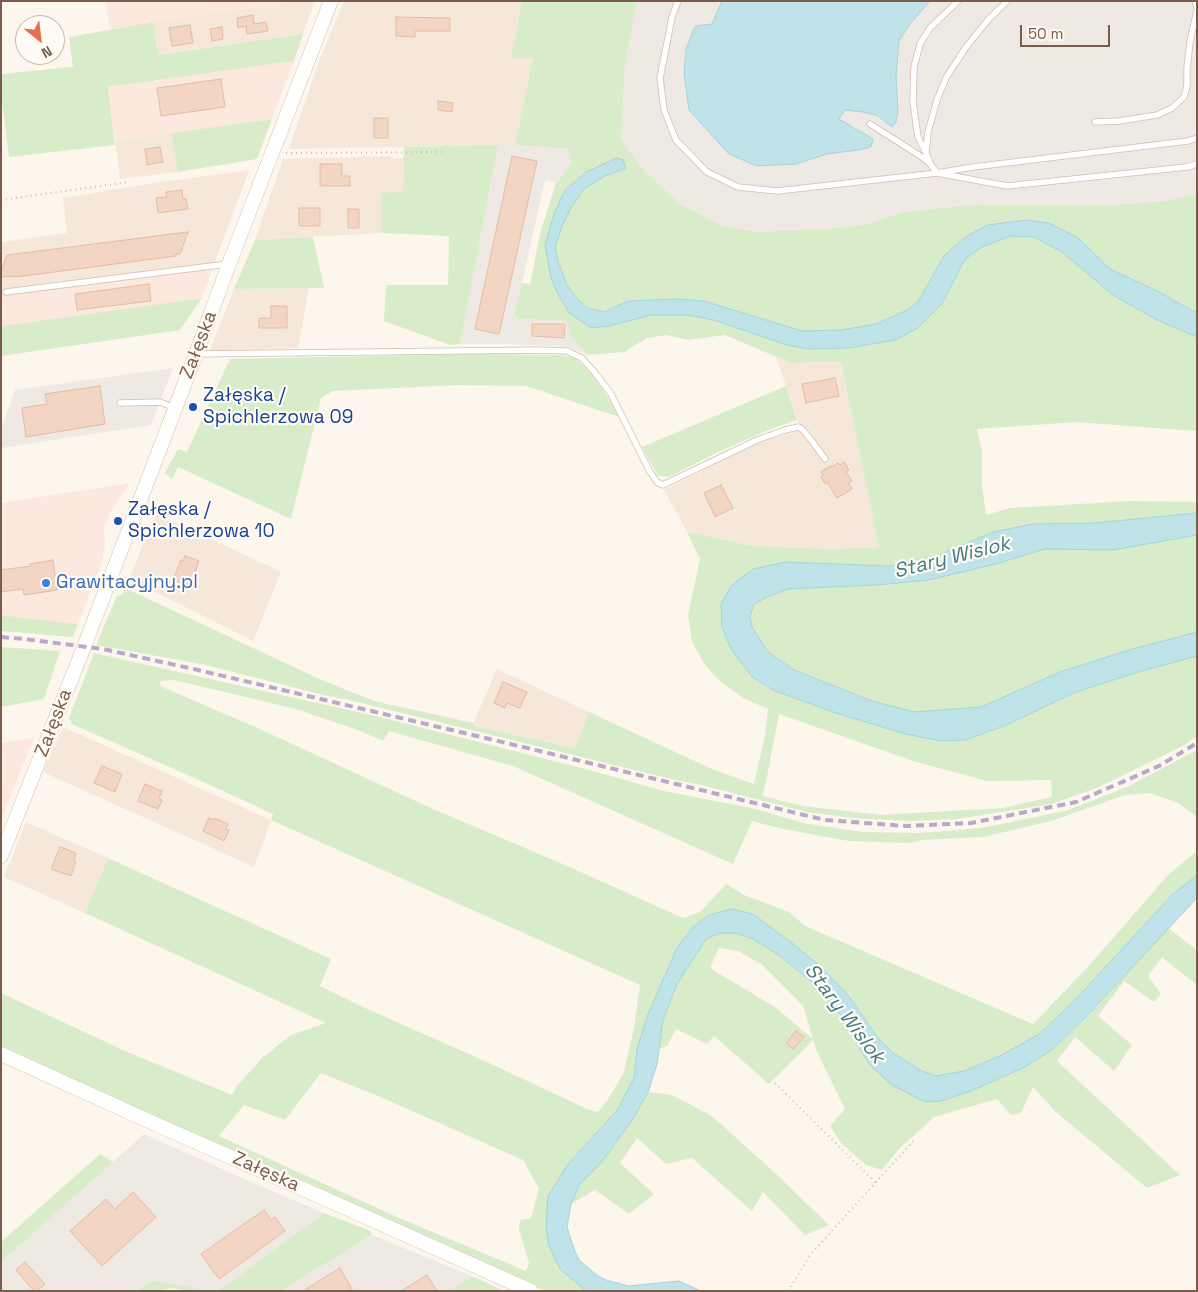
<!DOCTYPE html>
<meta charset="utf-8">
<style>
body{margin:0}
#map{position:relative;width:1198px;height:1292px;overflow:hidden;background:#fdf6ec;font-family:"Space Grotesk",sans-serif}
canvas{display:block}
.frame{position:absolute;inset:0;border:2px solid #7a5c4d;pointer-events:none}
.north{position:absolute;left:15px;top:15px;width:50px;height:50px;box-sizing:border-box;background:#fffaf3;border:1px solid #cabbb1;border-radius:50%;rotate:151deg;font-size:14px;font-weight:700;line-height:20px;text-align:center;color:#7a5c4d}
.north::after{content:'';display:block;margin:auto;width:18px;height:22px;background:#e76f51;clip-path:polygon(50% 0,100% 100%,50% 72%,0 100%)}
.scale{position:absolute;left:1020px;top:25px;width:90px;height:22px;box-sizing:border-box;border:2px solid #7a5c4d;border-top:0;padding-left:6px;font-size:15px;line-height:18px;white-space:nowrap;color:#7a5c4d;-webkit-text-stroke:4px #fffaf3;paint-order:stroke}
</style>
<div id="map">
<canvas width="1198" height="1292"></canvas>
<div class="frame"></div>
<div class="north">N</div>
<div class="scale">50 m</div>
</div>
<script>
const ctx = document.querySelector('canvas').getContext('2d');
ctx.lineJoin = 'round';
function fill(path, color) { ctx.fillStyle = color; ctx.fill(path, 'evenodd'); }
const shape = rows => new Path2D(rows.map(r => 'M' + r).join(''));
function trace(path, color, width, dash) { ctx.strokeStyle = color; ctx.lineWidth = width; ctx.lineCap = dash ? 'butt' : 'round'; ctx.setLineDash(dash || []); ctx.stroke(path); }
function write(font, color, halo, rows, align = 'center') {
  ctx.font = font + ' "Space Grotesk",sans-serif'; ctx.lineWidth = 4.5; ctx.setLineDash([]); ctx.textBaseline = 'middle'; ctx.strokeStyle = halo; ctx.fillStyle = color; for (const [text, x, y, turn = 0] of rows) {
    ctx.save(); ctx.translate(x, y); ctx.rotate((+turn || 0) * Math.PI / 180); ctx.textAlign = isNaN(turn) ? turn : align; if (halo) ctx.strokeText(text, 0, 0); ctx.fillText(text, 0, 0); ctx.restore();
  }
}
fill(shape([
 [299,1,315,1,303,34,158,55,153,22],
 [344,1,522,1,511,58,533,58,515,145,289,149,319,61],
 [171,133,178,172,120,179,115,141],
 [391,156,394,159,404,158,403,193,381,194,381,233,255,240,283,159],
 [249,170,212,270,1,298,1,245,2,242,67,233,63,198,140,185],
 [309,288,298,348,209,352,234,289],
 [776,357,793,364,814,361,841,362,879,547,833,549,754,546,687,532,664,490,754,445,801,429],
 [156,513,281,572,253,641,129,579],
 [497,669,589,712,575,748,472,726],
 [63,727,271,820,254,867,43,772],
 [26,822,108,858,85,913,4,877]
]), '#f5e8da');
fill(shape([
 [105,1,299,1,110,29],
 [294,61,272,119,115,141,108,87],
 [212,270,202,298,1,326,1,298],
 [130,483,112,509,104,529,105,544,102,562,78,624,1,616,1,503],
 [34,738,1,820,1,743]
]), '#fde8e0');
fill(shape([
 [638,1,1197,1,1197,250,1077,237,944,256,562,226,621,140,625,65,636,6],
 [498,145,515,145,568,149,572,163,556,183,545,180,522,283,514,313,519,319,567,321,571,337,588,355,568,347,509,344,460,344],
 [173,368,151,425,1,448,1,430,15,390],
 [144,1134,258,1185,324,1213,218,1291,210,1291,152,1280,136,1291,1,1291,1,1262],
 [372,1235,472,1276,451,1291,281,1291]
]), '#efe9e4');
fill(shape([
 [522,1,638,1,636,6,625,65,621,140,643,170,681,205,720,225,756,232,830,229,864,225,906,212,974,205,1105,206,1165,201,1197,194,1197,313,1157,291,1110,269,1077,237,1049,223,944,256,918,302,905,311,876,324,841,330,802,331,704,301,676,299,628,301,604,312,587,308,575,296,567,285,558,261,555,247,562,226,572,206,585,188,605,176,625,168,586,172,577,179,565,190,545,245,551,278,557,292,569,313,609,326,652,315,688,315,714,320,787,345,808,349,849,348,895,340,918,328,942,304,965,259,982,247,1009,236,1034,237,1062,252,1113,295,1157,320,1197,337,1197,431,1076,422,977,429,982,451,982,485,986,515,1010,508,1131,501,1197,502,1197,513,1095,523,1033,524,993,532,939,555,889,566,785,562,753,569,732,585,722,627,731,649,752,677,775,691,940,741,965,740,1004,726,1076,692,1135,673,1197,656,1197,736,1183,746,1099,787,1052,804,957,819,907,821,853,818,807,812,701,785,671,779,349,700,323,695,206,665,96,645,117,596,122,595,125,588,313,676,346,690,378,702,474,723,473,726,575,748,589,712,714,770,754,784,765,736,768,709,743,698,720,681,705,665,692,642,688,615,700,559,687,532,754,546,833,549,879,547,841,362,814,361,793,364,725,335,688,340,667,335,647,338,624,352,588,355,571,337,567,321,519,319,514,313,522,283,530,284,541,230,556,183,572,163,568,149,515,145,533,58,511,58],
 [779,714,913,761,987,781,1051,780,1052,797,1003,808,881,815,803,806,762,796,766,782],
 [153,22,158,55,303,34,294,61,108,87,115,145,9,157,1,94,1,74,73,67,69,37],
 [272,119,257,159,178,172,171,133],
 [498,145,460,344,450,345,384,321,386,285,448,285,449,236,381,233,381,193,403,192,404,147],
 [313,237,324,288,234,289,255,240],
 [202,298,180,330,1,356,1,326],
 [468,354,561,355,575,358,583,365,593,376,606,394,619,417,527,386,457,385,333,391,321,398,291,519,178,467,172,479,165,473,178,449,187,452,230,359],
 [786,386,797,420,768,430,716,453,669,477,658,476,642,447],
 [1197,535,1197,632,1129,650,1060,672,981,707,914,712,872,701,794,670,768,652,752,627,750,616,754,604,767,597,788,589,876,585,999,563,1045,549,1113,550],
 [1,616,7,616,78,624,73,637,1,631],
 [1,647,60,651,44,699,1,707],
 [94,653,384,718,589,770,664,791,756,809,803,823,862,832,920,833,981,828,1065,811,1127,787,1197,750,1197,817,1178,803,1150,793,1125,795,1051,821,983,837,922,840,910,843,849,841,783,829,752,821,733,864,513,766,389,731,383,741,358,730,296,709,174,680,160,681,160,686,262,730,433,809,565,865,683,918,700,912,726,884,744,895,789,912,805,926,1033,1024,1087,968,1169,874,1197,851,1197,875,1173,894,1073,1002,1039,1034,1003,1055,964,1071,936,1076,922,1071,893,1053,878,1038,848,995,822,968,792,943,732,909,709,915,693,927,677,948,648,1014,637,1049,634,1078,618,1109,568,1164,560,1269,586,1291,547,1291,522,1281,51,1070,1,1047,1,993,125,1051,232,1095,237,1086,262,1058,291,1035,326,1023,85,913,108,858,331,959,320,986,365,1008,487,1062,587,1109,598,1112,609,1098,624,1072,634,1028,640,985,271,820,273,814,208,784,72,724,69,718],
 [321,1073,378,1096,523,1160,539,1189,531,1218,520,1220,519,1229,529,1263,526,1271,397,1217,219,1136,244,1105,285,1120],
 [1168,928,1197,950,1197,985,1162,957,1148,976,1161,994,1154,1002,1124,981,1098,1016,1132,1045,1114,1071,1075,1037,1057,1061,1180,1175,1147,1188,1056,1112,1033,1087,1021,1113,1011,1115,997,1099,934,1117,899,1149,882,1170,866,1165,842,1144,830,1126,845,1109,817,1052,813,1040,769,1084,714,1036,707,1044,676,1029,667,1046,659,1049,663,1020,677,984,694,957,706,939,720,933,736,933,753,939,779,955,812,982,841,1015,869,1064,941,1101,971,1091,1025,1067,1052,1050,1089,1015],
 [719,948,738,951,761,964,803,1006,813,1039,775,1007,710,968],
 [648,1092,672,1095,712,1116,774,1172,829,1225,805,1235,763,1192,752,1211,692,1158,666,1164,637,1138,620,1163,654,1194,629,1214,595,1190,571,1204,580,1184,601,1163,633,1119],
 [100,1154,113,1162,1,1262,1,1242],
 [324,1213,370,1231,372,1235,281,1291,218,1291],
 [472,1276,504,1291,451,1291],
 [152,1280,210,1291,186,1291,173,1288,156,1291,136,1291]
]), '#d8ecc9');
const water = shape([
 [722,1,930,1,910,24,899,41,896,76,898,110,896,122,892,127,878,116,863,112,845,110,839,119,873,139,871,147,858,150,827,154,796,164,757,166,729,154,689,110,684,73,686,49,695,26,712,24,722,1],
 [617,158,623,160,626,168,605,176,585,188,572,206,562,226,555,247,558,261,567,285,575,296,587,308,604,312,628,301,676,299,704,301,802,331,841,330,876,324,905,311,918,302,944,256,965,237,988,225,1025,220,1049,223,1077,237,1110,269,1157,291,1197,313,1197,337,1157,320,1113,295,1062,252,1034,237,1010,236,982,247,965,259,942,304,918,328,895,340,849,348,808,349,787,345,714,320,688,315,652,315,609,326,591,328,569,313,557,292,551,278,545,245,554,214,565,190,586,172,617,158],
 [1197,513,1197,535,1113,550,1045,549,999,563,929,580,876,585,788,589,767,597,754,604,750,616,752,627,768,652,794,670,872,701,914,712,981,707,1060,672,1129,650,1197,632,1197,656,1135,673,1076,692,1004,726,965,740,940,741,906,734,839,714,775,691,752,677,731,649,722,627,721,604,732,585,753,569,785,562,889,566,939,555,993,532,1033,524,1095,523,1197,513],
 [1197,875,1197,898,1088,1015,1052,1050,1025,1067,971,1091,941,1101,925,1102,892,1085,869,1064,841,1015,812,982,779,955,753,939,736,933,720,933,706,939,677,984,663,1020,657,1064,648,1092,633,1119,601,1163,580,1184,571,1204,567,1227,575,1252,580,1261,598,1276,606,1280,629,1286,679,1281,701,1291,586,1291,560,1269,549,1246,546,1227,548,1196,568,1164,618,1109,634,1078,637,1049,648,1014,677,948,693,927,709,915,732,909,753,914,792,943,822,968,848,995,878,1038,893,1053,922,1071,936,1076,964,1071,1002,1055,1039,1034,1073,1002,1173,894,1197,875]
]);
fill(water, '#bfe3e8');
trace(water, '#a5d3da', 1);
const building = shape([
 [253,15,254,24,266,22,268,31,247,34,246,26,238,28,237,18,253,15],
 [396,17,450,18,450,31,415,31,415,37,396,36,396,17],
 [190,25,193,43,172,46,169,28,190,25],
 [222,27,223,39,212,41,210,29,222,27],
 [221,79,225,107,161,116,157,88,221,79],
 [438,101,453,103,452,112,438,110,438,101],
 [374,118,388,118,388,138,374,138,374,118],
 [160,147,163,162,147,165,145,149,160,147],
 [512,156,537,161,499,334,475,329,512,156],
 [320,164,342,164,342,176,350,176,350,186,320,186,320,164],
 [182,190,183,199,186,199,188,209,158,213,156,198,167,197,166,192,182,190],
 [299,208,320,208,320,226,299,226,299,208],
 [348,209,359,209,359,228,348,228,348,209],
 [188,232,180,254,176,254,176,256,24,276,13,277,13,276,1,277,1,272,7,255,188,232],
 [149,284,151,301,77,310,75,294,149,284],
 [271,306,287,306,287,328,259,328,259,318,271,318,271,306],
 [532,324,565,324,564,338,532,336,532,324],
 [835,378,839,396,806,403,802,384,835,378],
 [100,386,105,424,26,437,22,408,47,404,45,394,100,386],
 [844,462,849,470,846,472,852,481,848,483,852,489,837,498,827,482,825,484,821,477,823,475,821,472,830,466,831,467,838,463,840,465,844,462],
 [721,485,733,508,715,517,704,493,721,485],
 [185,556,199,561,195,572,197,573,192,587,173,580,181,560,183,561,185,556],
 [53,560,57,590,24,595,23,589,1,592,1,570,31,566,30,564,53,560],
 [503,682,527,692,520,708,507,703,505,708,494,703,503,682],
 [102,766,122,774,115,792,94,783,102,766],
 [145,784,162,791,159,798,162,800,158,809,138,801,145,784],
 [209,818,214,820,215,818,228,824,225,829,229,830,224,841,203,831,209,818],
 [60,847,76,853,74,861,76,862,71,876,51,869,60,847],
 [796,1031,804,1037,793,1049,786,1043,796,1031],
 [133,1192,156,1217,102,1266,70,1231,106,1199,115,1209,133,1192],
 [264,1210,271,1220,275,1217,285,1231,219,1279,201,1254,264,1210],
 [25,1262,45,1284,37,1291,34,1291,16,1270,25,1262],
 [340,1268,353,1291,303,1291,340,1268],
 [427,1275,437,1291,401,1291,427,1275]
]);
fill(building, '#f3d5c3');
trace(building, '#e6bba3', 1);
const service = shape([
 [678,1,672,17,660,78,664,110,676,140,707,172,738,187,777,191,937,173,973,167,1188,141,1197,138],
 [1007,1,988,20,966,47,946,78,937,100,928,132,926,153,931,165,937,173,1007,186,1187,167,1197,164],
 [1195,1,1197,7],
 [1095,122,1119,121,1157,115,1172,108,1184,97,1187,86,1187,68,1190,42,1197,10],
 [870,124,922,157,929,163],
 [926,153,918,137,913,102,914,67,920,44,930,28,958,1],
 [6,292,227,264],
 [196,354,538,350,567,351,582,358,596,374,611,394,650,472,657,482,663,485,757,440,785,430,798,427,802,429,812,441,825,459],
 [120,403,160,402,175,408]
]);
const tertiary = shape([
 [1,856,84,647,196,354,229,264,331,1],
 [1,1054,151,1122,337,1204,531,1291]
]);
trace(service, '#d1beb0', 7);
trace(tertiary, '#d1beb0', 15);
trace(shape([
 [286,153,446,152],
 [1,200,129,182],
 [775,1083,876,1183],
 [788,1291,811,1254,916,1138]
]), '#d9b8a5', 2, [1, 4]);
trace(service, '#fff', 5.5);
trace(tertiary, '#fff', 14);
trace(shape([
 [1,637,24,639,103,649,198,670,498,741,825,820,906,826,971,823,1076,802,1159,766,1197,743]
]), '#b9a8c9', 4, [8, 5]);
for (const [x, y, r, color] of [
 [193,407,5,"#1a4fb4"],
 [118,521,5,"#1a4fb4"],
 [46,583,5,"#3f7fe0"]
]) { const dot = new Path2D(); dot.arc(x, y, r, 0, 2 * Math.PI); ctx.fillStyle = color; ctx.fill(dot); trace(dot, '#fffaf3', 2); }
write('19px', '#7a5c4d', '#fffaf3', [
 ["Załęska",199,345,-69],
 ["Załęska",54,723,-69],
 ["Załęska",266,1172,24]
]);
write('19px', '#164399', '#fffaf3', [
 ["Załęska /",203,396],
 ["Spichlerzowa 09",203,418],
 ["Załęska /",128,510],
 ["Spichlerzowa 10",128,532]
], 'left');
write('19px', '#366cbe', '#fffaf3', [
 ["Grawitacyjny.pl",56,583]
], 'left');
write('italic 20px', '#437c86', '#fffaf3', [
 ["Stary Wislok",952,558,-14],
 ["Stary Wislok",844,1014,53]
]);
</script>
